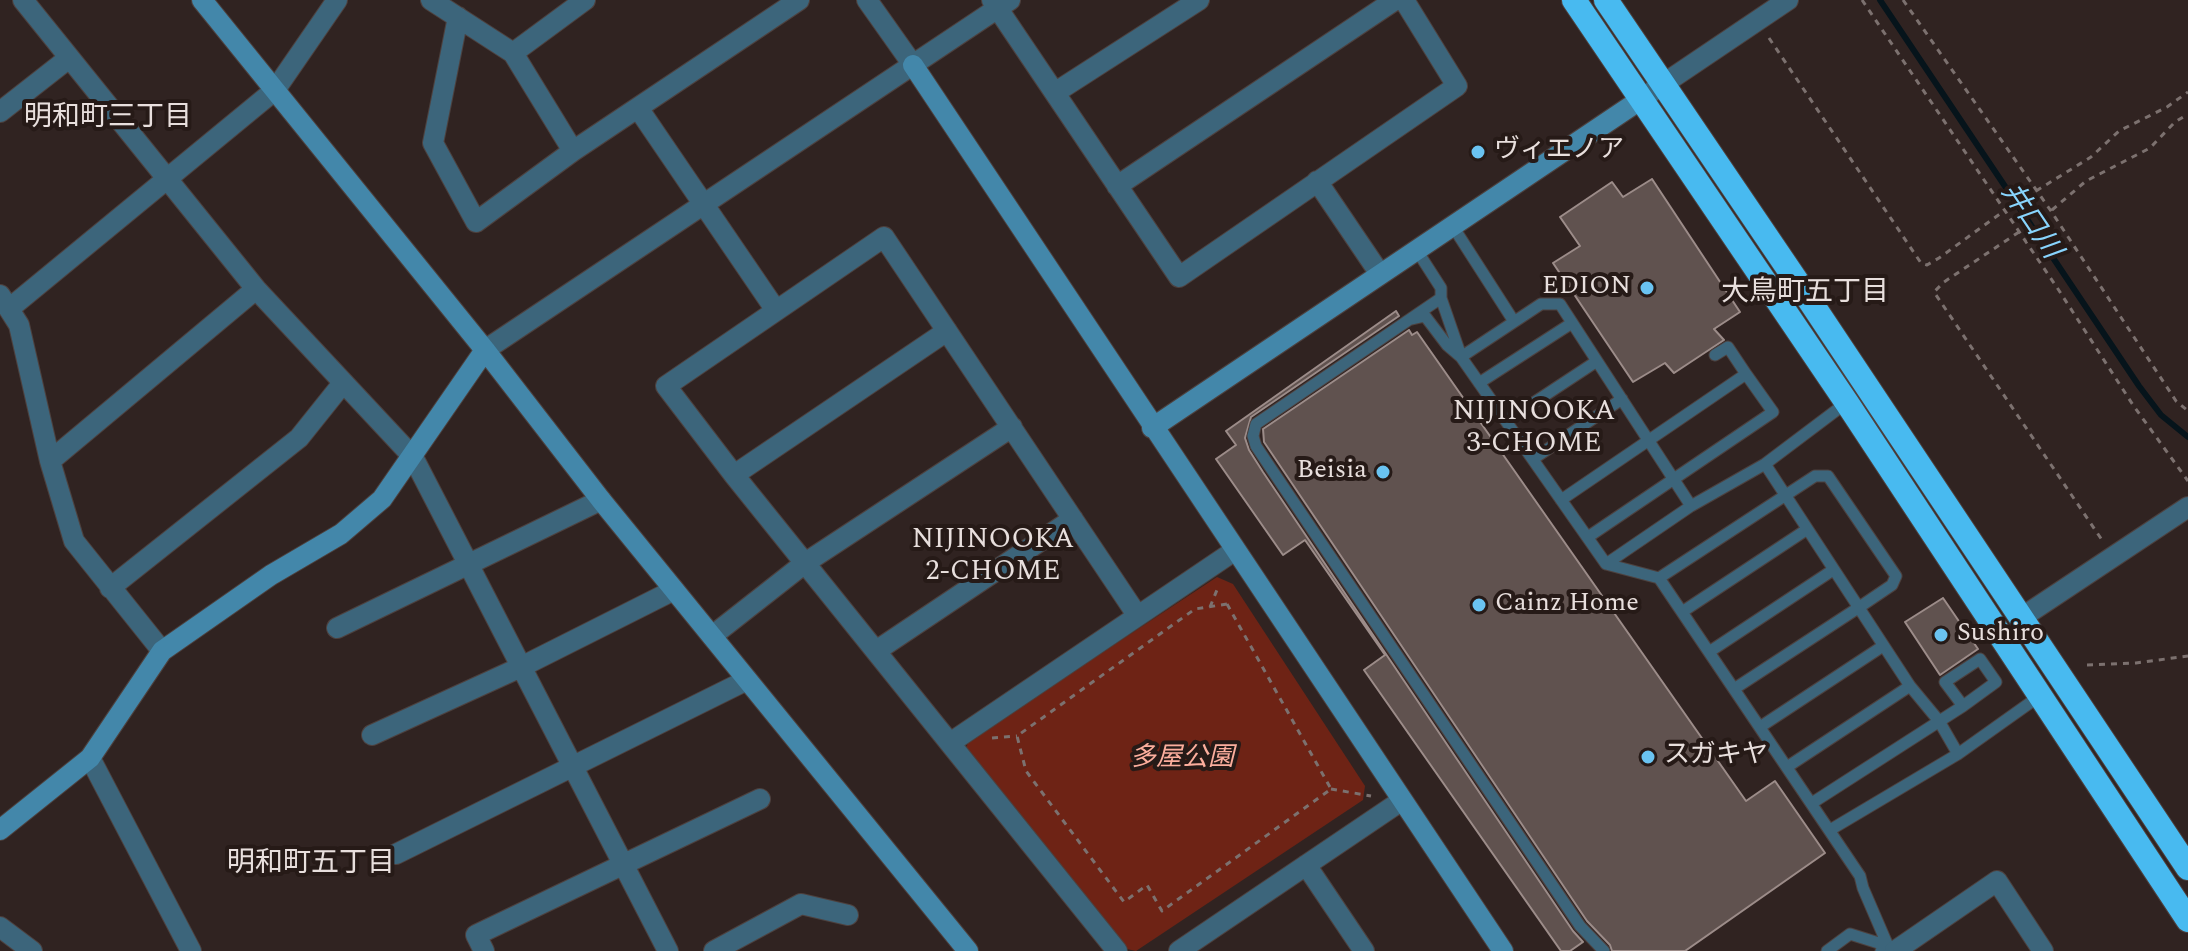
<!DOCTYPE html>
<meta charset="utf-8">
<style>
body{margin:0}
canvas{display:block;background:#302321}
</style>
<canvas width="2188" height="951"></canvas>
<script>
const ctx = document.querySelector('canvas').getContext('2d');
ctx.lineJoin = 'round';
function fill(path, color) { ctx.fillStyle = color; ctx.fill(path, 'evenodd'); }
const shape = rows => new Path2D(rows.map(r => 'M' + r).join(''));
function trace(path, color, width, dash) { ctx.strokeStyle = color; ctx.lineWidth = width; ctx.lineCap = dash ? 'butt' : 'round'; ctx.setLineDash(dash || []); ctx.stroke(path); }
function write(font, color, halo, rows, align = 'center') {
  ctx.font = font + ' Spectral,"Noto Sans JP",serif'; ctx.lineWidth = 8; ctx.setLineDash([]); ctx.textBaseline = 'middle'; ctx.strokeStyle = halo; ctx.fillStyle = color; for (const [text, x, y, turn = 0] of rows) {
    ctx.save(); ctx.translate(x, y); ctx.rotate((+turn || 0) * Math.PI / 180); ctx.textAlign = isNaN(turn) ? turn : align; if (halo) ctx.strokeText(text, 0, 0); ctx.fillText(text, 0, 0); ctx.restore();
  }
}
fill(shape([
 [1217,577,1233,584,1365,786,1363,800,1136,951,1127,949,966,751,968,741]
]), '#6e2315');
trace(shape([
 [1880,0,2139,386,2161,415,2188,437]
]), '#06141b', 6);
const building = shape([
 [1652,179,1740,312,1714,329,1724,340,1674,373,1665,363,1633,382,1553,263,1580,246,1560,217,1612,182,1623,197,1652,179],
 [1396,311,1399,316,1251,417,1245,438,1249,450,1263,472,1573,931,1583,942,1570,951,1561,951,1364,670,1385,655,1305,540,1283,555,1216,459,1236,445,1226,431,1396,311],
 [1409,330,1412,335,1417,332,1746,801,1775,781,1825,853,1685,951,1612,951,1610,945,1587,921,1264,442,1263,429,1409,330],
 [1943,598,1978,649,1940,675,1905,622,1943,598]
]);
fill(building, '#60524f');
trace(building, '#9c8c89', 2);
const lane = shape([
 [1452,225,1513,320],
 [1416,249,1441,288,1441,298,1461,356],
 [1441,298,1256,424,1253,436,1256,446,1270,467,1580,926,1604,951],
 [1412,319,1425,316,1447,345,1461,357,1606,564,1659,578,1860,876,1863,888,1888,946,1881,951],
 [1715,355,1728,347,1746,374],
 [1461,357,1541,304,1560,304,1691,506],
 [1479,383,1572,323],
 [1506,421,1597,361],
 [1533,459,1622,399],
 [1765,464,1910,686,1939,721,1958,754],
 [1561,500,1746,374,1773,412,1588,537],
 [1606,564,1691,506,1765,464,1846,403],
 [1659,578,1815,476,1828,476,1896,576,1892,585,1858,608,1734,689],
 [1682,612,1806,530],
 [1709,652,1833,570],
 [1760,727,1883,646],
 [1787,767,1910,686],
 [1812,803,1963,706,1996,682,1980,659,1945,682,1963,706],
 [1830,830,1958,754,2041,695],
 [1827,951,1850,934,1888,946]
]);
const street = shape([
 [23,0,256,289,413,457,668,951],
 [431,0,513,53,573,151],
 [867,0,913,65],
 [992,0,1179,277,1457,86,1404,0],
 [458,17,433,143,476,222,573,151,799,0],
 [513,53,585,0],
 [1056,92,1199,0],
 [1650,93,1788,0],
 [638,108,775,309],
 [0,112,69,58],
 [1317,181,1380,274],
 [1117,186,1395,0],
 [0,295,19,325,50,461,74,541,162,651],
 [10,308,275,90,337,0],
 [485,350,1010,0],
 [50,461,256,289],
 [734,475,947,331],
 [110,588,299,438,343,383],
 [2021,618,2188,507],
 [337,628,601,500],
 [712,636,805,563,1012,427],
 [876,651,1073,519],
 [372,735,521,667,674,590],
 [950,743,1234,551],
 [90,758,191,951],
 [396,854,747,680],
 [1306,865,1364,951],
 [0,927,32,951],
 [484,951,476,935,760,799],
 [714,951,801,904,848,915],
 [1117,951,734,475,666,386,884,237,1137,615],
 [1179,951,1401,801],
 [1895,951,1997,881,2043,951]
]);
const secondary = shape([
 [202,0,485,350,601,500,968,951],
 [913,65,1503,951],
 [1152,428,1640,100],
 [0,830,90,758,162,651,271,575,341,534,382,499,485,350]
]);
const highway = shape([
 [1574,0,1847,403,2188,920],
 [1606,0,1798,283,2188,868]
]);
trace(lane, '#4d413f', 13);
trace(street, '#4d413f', 22);
trace(secondary, '#4d413f', 22);
trace(highway, '#4d413f', 26);
trace(shape([
 [1862,0,2058,289,2133,405,2188,481],
 [1903,0,2051,211,2176,401,2188,411],
 [1769,38,1921,263,1927,265,1939,258,2004,211],
 [2036,191,2091,157,2119,131,2167,107,2188,92],
 [2052,210,2086,181,2150,148,2175,122,2188,114],
 [2019,232,1944,282,1934,292,2102,540],
 [1227,604,1331,789,1162,911,1147,885,1124,902,1026,771,1017,736,1195,609,1227,604],
 [1210,607,1219,585],
 [2087,665,2136,663,2188,656],
 [992,738,1017,736],
 [1331,789,1371,796]
]), '#7c716f', 3, [6, 6]);
trace(lane, '#3c657b', 11);
trace(street, '#3c657b', 20);
trace(secondary, '#4387aa', 20);
trace(highway, '#48baf0', 24);
for (const [x, y, r, color] of [
 [1478,152,8,"#6ac3f1"],
 [1647,288,8,"#6ac3f1"],
 [1383,472,8,"#6ac3f1"],
 [1479,605,8,"#6ac3f1"],
 [1941,635,8,"#6ac3f1"],
 [1648,757,8,"#6ac3f1"]
]) { const dot = new Path2D(); dot.arc(x, y, r, 0, 2 * Math.PI); ctx.fillStyle = color; ctx.fill(dot); trace(dot, '#261a17', 3); }
write('26px', '#e8dfdd', '#261a17', [
 ["ヴィエノア",1494,152],
 ["EDION",1631,288,"right"],
 ["Beisia",1367,472,"right"],
 ["Cainz Home",1495,605],
 ["Sushiro",1957,635],
 ["スガキヤ",1664,757]
], 'left');
write('italic 26px', '#fcae9d', '#261a17', [
 ["多屋公園",1182,760]
]);
write('28px', '#e8dfdd', '#261a17', [
 ["明和町三丁目",108,120],
 ["大鳥町五丁目",1805,295],
 ["NIJINOOKA",1534,414],
 ["3-CHOME",1534,446],
 ["NIJINOOKA",993,542],
 ["2-CHOME",993,574],
 ["明和町五丁目",311,866]
]);
write('italic 28px', '#88d4fd', '#261a17', [
 ["井口川",2029,222,56]
]);
</script>
